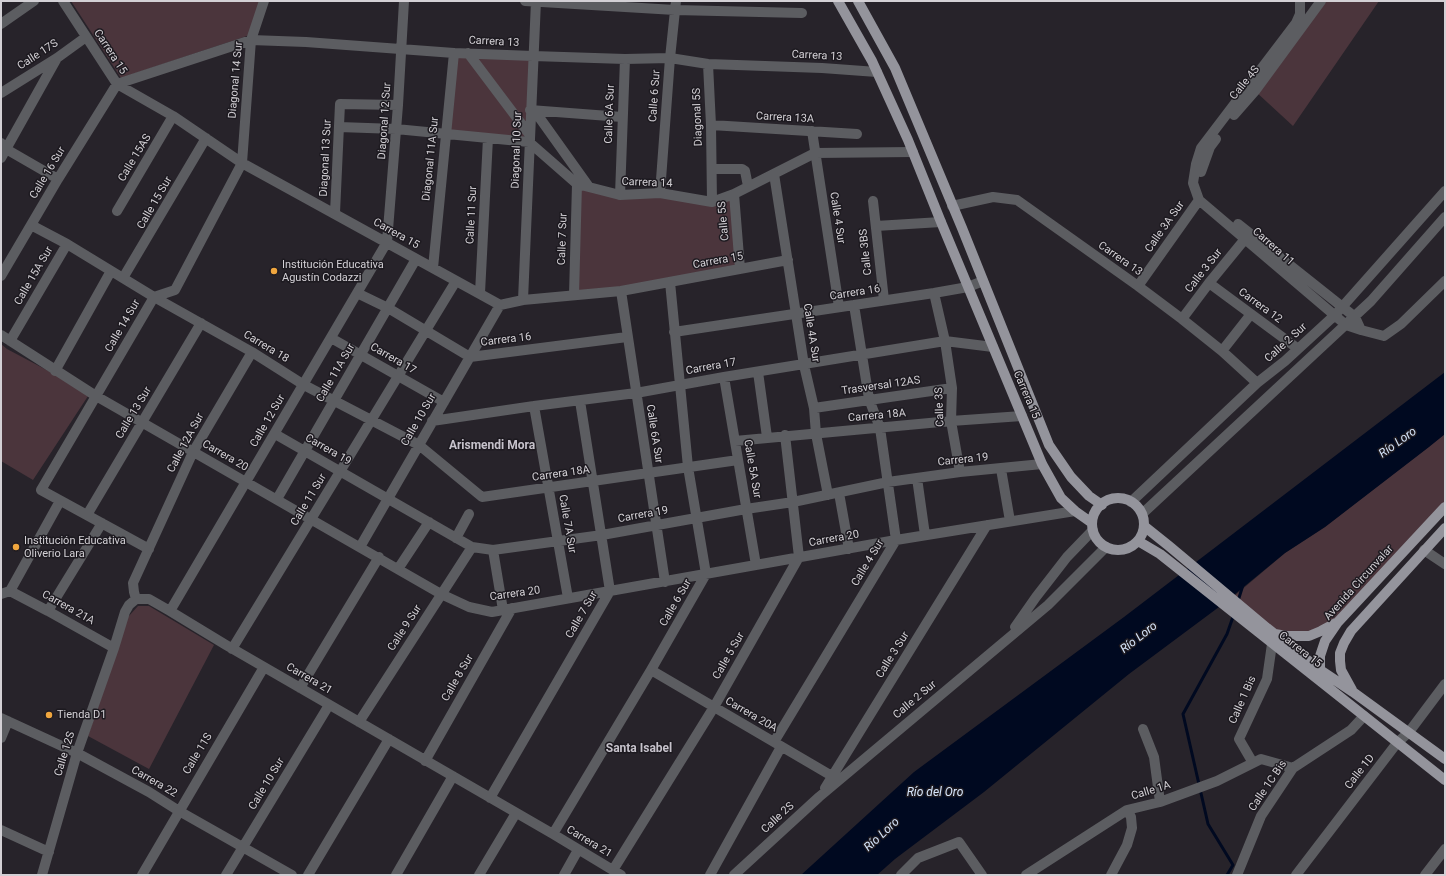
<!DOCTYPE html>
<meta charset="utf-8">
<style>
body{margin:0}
#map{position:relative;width:1446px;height:876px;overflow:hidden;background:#27232a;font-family:Roboto,sans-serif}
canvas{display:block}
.frame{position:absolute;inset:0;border:2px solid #d3d0d5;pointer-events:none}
</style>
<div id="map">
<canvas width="1446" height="876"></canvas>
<div class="frame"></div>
</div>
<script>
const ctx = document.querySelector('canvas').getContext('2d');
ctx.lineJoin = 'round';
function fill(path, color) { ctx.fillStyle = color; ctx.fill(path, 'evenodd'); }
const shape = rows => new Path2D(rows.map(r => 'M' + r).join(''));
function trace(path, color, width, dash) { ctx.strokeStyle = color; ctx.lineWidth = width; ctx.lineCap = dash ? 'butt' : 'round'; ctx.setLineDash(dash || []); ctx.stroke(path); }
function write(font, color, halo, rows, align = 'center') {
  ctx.font = font + ' Roboto,sans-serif'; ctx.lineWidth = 3; ctx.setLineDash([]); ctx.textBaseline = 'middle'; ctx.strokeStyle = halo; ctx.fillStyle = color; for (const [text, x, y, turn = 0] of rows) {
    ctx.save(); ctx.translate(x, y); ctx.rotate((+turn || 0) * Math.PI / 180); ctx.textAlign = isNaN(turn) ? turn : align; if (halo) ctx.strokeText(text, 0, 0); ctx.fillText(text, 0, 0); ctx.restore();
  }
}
fill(shape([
 [71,1,262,1,253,34,121,78],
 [1321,1,1379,1,1293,126,1255,91],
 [457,57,530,59,528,106,524,137,450,131],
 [577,184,712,202,734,194,740,269,574,295],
 [1,344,7,349,90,393,33,480,1,461],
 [1445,434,1445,507,1338,622,1321,631,1274,633,1233,597,1285,553,1325,527],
 [138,606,149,606,214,645,149,769,88,736,128,617]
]), '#4b353c');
fill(shape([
 [1445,372,1445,434,1429,447,1325,527,1285,553,1223,604,1129,674,984,792,895,859,877,875,801,875,914,772,1124,617]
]), '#000920');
trace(shape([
 [1238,601,1243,585],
 [1227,875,1233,865,1208,824,1183,714,1227,634,1234,614]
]), '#000920', 3);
trace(shape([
 [63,1,117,84,173,116,242,163,500,305,523,300,621,291,788,260],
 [525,1,675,10,802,13],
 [1300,1,1300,14,1296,23,1201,148,1196,164,1193,183,1199,200,1346,325,1361,330,1384,336,1401,324,1445,281],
 [1,24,34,1],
 [468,53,529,134],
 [708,64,711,125,712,202],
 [1,93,57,58,86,37],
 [530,110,622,117],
 [534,110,589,187],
 [1234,115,1255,91,1321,1],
 [711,125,857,134],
 [339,127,396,129,529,142,577,184,620,195,660,193,712,202,734,194,815,153,913,152],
 [812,131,839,307],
 [1,143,6,149,58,179],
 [1,158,57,58],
 [712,169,742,169,745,171,748,186],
 [1201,172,1210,147,1216,139],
 [774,174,804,365,814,408,816,434,828,495],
 [660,193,670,58,676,1],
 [734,194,740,269],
 [620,195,625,59],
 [873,201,884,300],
 [952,206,993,197,1017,200,1138,286,1182,319,1222,351,1257,383],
 [117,211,173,116],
 [335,213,340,104,398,105],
 [1238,224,1355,317,1361,330],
 [31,225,67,244,154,297,252,352,304,385,419,445,482,497,738,460],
 [876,226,941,222],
 [433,268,454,53],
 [1,276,58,179,117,84,251,40,306,42,454,53,533,56,625,59,670,58,708,64,822,68,877,72],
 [123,278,206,138],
 [1209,283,1297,348],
 [1138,286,1199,200],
 [621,291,665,582],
 [357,293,388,308,470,357,627,337],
 [480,293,488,138],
 [934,293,945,341,952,388,951,421,960,472],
 [574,295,577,184],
 [523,300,536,1],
 [1182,319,1209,283,1245,239],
 [674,332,934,293,968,287,983,281],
 [1,335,96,396,441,594,469,607,492,612,896,540,1075,511],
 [331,338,444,402],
 [10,341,67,244],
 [1222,351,1251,314],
 [55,371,111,271],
 [758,372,767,437],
 [724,377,756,565],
 [534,406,568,598],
 [814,408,952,388],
 [432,421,534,406,636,393,724,377,945,341,993,347],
 [275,434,472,547,493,550,602,535,746,509,793,502,888,482,960,472,1042,464],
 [735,441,951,421,1022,416],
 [1001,469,1010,521],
 [917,478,925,535],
 [839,493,849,549],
 [277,499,416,259],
 [1131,502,1257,383,1285,361,1335,315,1445,191],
 [1142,514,1371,301,1445,217],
 [87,515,201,323],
 [456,538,469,514],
 [360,547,500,305],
 [149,549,41,490,154,297,175,290,242,163,251,40,264,1],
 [493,550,503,610],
 [1424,550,1445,564],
 [398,569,429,522],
 [10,591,48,611,114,648],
 [1,594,10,591,60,501],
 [136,599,149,599,170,611,226,645,553,834,621,875],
 [136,599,134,592,133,583,193,452,252,352],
 [48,611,102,523],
 [170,611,387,242,398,105,404,1],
 [1015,627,1036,597,1067,557,1093,530],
 [232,649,456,281],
 [651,670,837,779],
 [300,688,379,557],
 [1,718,77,753,149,792,179,811,292,875],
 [359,722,472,547],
 [1143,729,1154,757,1160,802],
 [1,738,8,721],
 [774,742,896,540,880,428,869,399,854,305],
 [425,761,512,608],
 [1253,763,1239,739,1267,679,1272,644],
 [825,788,987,525],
 [490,798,610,591,580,401],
 [1,830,49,852],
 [553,834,651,670,706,574,688,467,670,282],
 [613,870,714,707,799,557,785,435],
 [42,875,77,753,114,648,125,612,129,605,136,599],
 [142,875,264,667],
 [226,875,329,705],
 [308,875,389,739],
 [396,875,453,776],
 [479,875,516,813],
 [564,875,578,850],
 [710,875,781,747],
 [734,875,819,797,1048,605,1106,547],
 [901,875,918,858,959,842,982,875],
 [1026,875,1127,810,1160,802,1217,781,1261,759,1293,768],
 [1111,875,1127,845,1132,828,1131,817,1127,810],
 [1237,875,1261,816,1293,768,1351,730,1364,716],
 [1296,875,1397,743,1409,732,1445,684],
 [1425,875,1445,849]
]), '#5c5d61', 10);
trace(shape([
 [838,1,872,61,908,140,941,222,1042,464,1061,498,1075,511,1092,523],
 [858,1,895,68,962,228,1049,445,1071,477,1089,496,1102,505],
 '1092 524a26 26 0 1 1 52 0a26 26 0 1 1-52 0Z',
 [1144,526,1169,546,1267,628,1320,670,1353,692,1445,759],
 [1138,541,1160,554,1445,780],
 [1275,634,1286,636,1309,636,1321,631,1336,623],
 [1322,674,1320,670,1320,656,1325,641,1338,622,1445,507],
 [1352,690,1341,670,1340,661,1340,653,1344,643,1351,631,1445,528]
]), '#94949c', 10);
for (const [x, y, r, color] of [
 [274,271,4,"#f0a63e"],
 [16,547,4,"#f0a63e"],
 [49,715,4,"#f0a63e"]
]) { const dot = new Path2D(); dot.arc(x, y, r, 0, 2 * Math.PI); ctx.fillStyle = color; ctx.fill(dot); trace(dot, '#1d1a20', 1.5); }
write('11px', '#d3d0d5', '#1d1a20', [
 ["Carrera 13",494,42,3],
 ["Carrera 15",110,52,57],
 ["Calle 17S",38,55,-33],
 ["Carrera 13",817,56,3],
 ["Diagonal 14 Sur",236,80,-85],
 ["Calle 4S",1245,83,-51],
 ["Calle 6 Sur",655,96,-86],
 ["Calle 6A Sur",610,114,-88],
 ["Diagonal 5S",698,117,-92],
 ["Carrera 13A",785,118,3],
 ["Diagonal 12 Sur",385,121,-86],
 ["Diagonal 10 Sur",517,150,-88],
 ["Calle 15AS",135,158,-59],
 ["Diagonal 13 Sur",326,158,-87],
 ["Diagonal 11A Sur",431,159,-84],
 ["Calle 16 Sur",48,173,-59],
 ["Carrera 14",647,183,2],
 ["Calle 15 Sur",155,203,-60],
 ["Calle 11 Sur",472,215,-87],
 ["Calle 4 Sur",837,218,81],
 ["Calle 5S",724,221,-95],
 ["Calle 3A Sur",1165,227,-55],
 ["Carrera 15",396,234,29],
 ["Calle 7 Sur",563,239,-88],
 ["Carrera 11",1273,247,41],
 ["Calle 3BS",866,252,-96],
 ["Carrera 13",1120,259,35],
 ["Carrera 15",718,261,-10],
 ["Calle 3 Sur",1204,271,-52],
 ["Calle 15A Sur",34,276,-60],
 ["Carrera 16",855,293,-9],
 ["Carrera 12",1260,306,36],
 ["Calle 14 Sur",123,326,-60],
 ["Calle 4A Sur",811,333,81],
 ["Carrera 16",506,340,-7],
 ["Calle 2 Sur",1286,343,-42],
 ["Carrera 18",266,347,31],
 ["Carrera 17",393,359,30],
 ["Carrera 17",711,367,-10],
 ["Calle 11A Sur",336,373,-60],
 ["Trasversal 12AS",881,386,-8],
 ["Carrera 15",1026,395,67],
 ["Calle 3S",940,407,-92],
 ["Calle 13 Sur",134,413,-59],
 ["Carrera 18A",877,416,-5],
 ["Calle 10 Sur",419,420,-60],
 ["Calle 12 Sur",268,421,-60],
 ["Calle 6A Sur",654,434,81],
 ["Calle 12A Sur",186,443,-62],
 ["Carrera 19",328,450,30],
 ["Carrera 20",225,456,30],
 ["Carrera 19",963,460,-6],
 ["Calle 5A Sur",752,469,80],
 ["Carrera 18A",561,474,-8],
 ["Calle 11 Sur",309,500,-59],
 ["Carrera 19",643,515,-10],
 ["Calle 7A Sur",567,524,80],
 ["Carrera 20",834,539,-10],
 ["Calle 4 Sur",868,563,-59],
 ["Avenida Circunvalar",1359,583,-48],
 ["Carrera 20",515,594,-8],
 ["Calle 6 Sur",676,603,-60],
 ["Carrera 21A",68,608,29],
 ["Calle 7 Sur",582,615,-60],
 ["Calle 9 Sur",405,628,-57],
 ["Carrera 15",1300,650,38],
 ["Calle 3 Sur",893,655,-58],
 ["Calle 5 Sur",729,656,-60],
 ["Calle 8 Sur",458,678,-60],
 ["Carrera 21",309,679,30],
 ["Calle 2 Sur",915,700,-40],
 ["Calle 1 Bis",1243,700,-66],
 ["Carrera 20A",751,715,30],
 ["Calle 12S",65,754,-73],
 ["Calle 11S",198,754,-59],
 ["Calle 1D",1360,772,-52],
 ["Carrera 22",154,782,30],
 ["Calle 10 Sur",267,784,-59],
 ["Calle 1C Bis",1268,786,-56],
 ["Calle 1A",1151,791,-17],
 ["Calle 2S",778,818,-43],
 ["Carrera 21",589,842,31]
]);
write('11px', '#d3d0d5', '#1d1a20', [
 ["Institución Educativa",282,265],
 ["Agustín Codazzi",282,278],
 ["Institución Educativa",24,541],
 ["Oliverio Lara",24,554],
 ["Tienda D1",57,715]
], 'left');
write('italic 12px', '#d7e6fc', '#1d1a20', [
 ["Río Loro",1398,443,-36],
 ["Río Loro",1139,638,-38],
 ["Río del Oro",935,793],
 ["Río Loro",882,835,-43]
]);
write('bold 12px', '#c6c2cb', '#1d1a20', [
 ["Arismendi Mora",492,446],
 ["Santa Isabel",639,749]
]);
</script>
